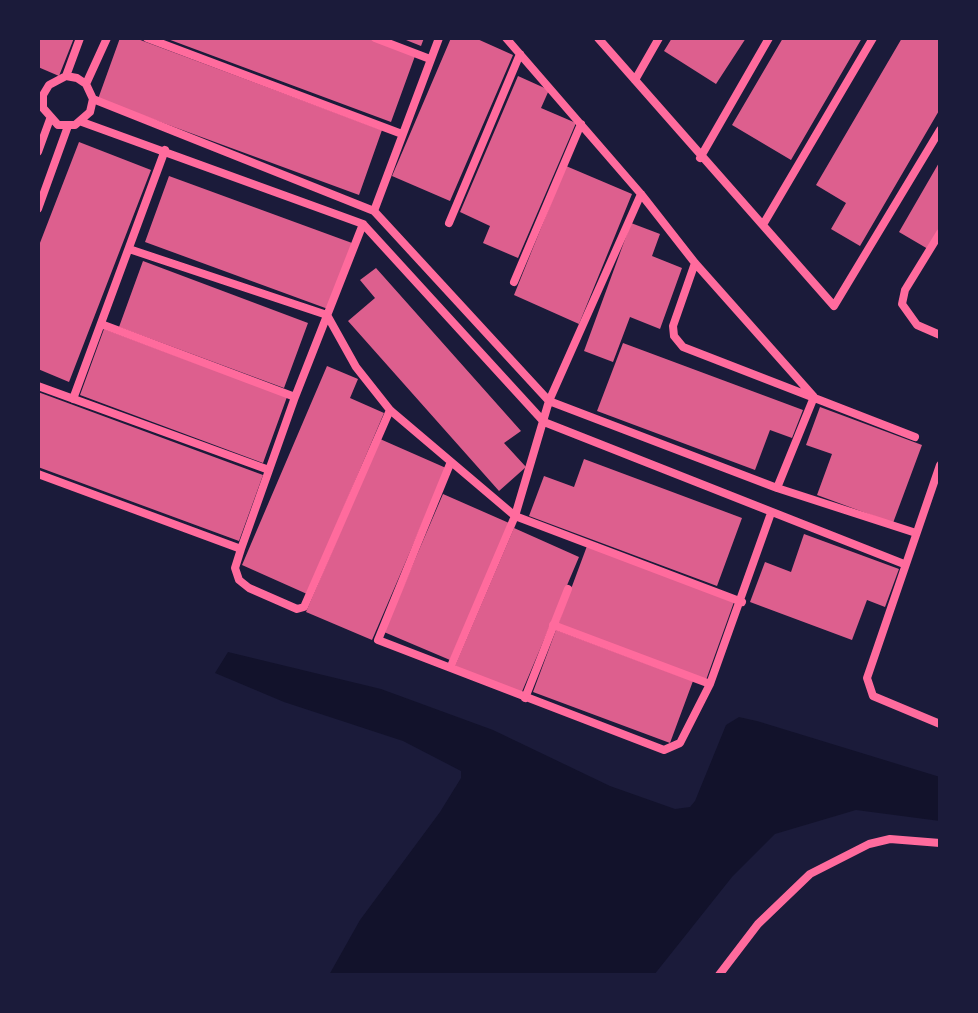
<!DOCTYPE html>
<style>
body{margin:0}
#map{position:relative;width:978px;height:1013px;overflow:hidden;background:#1b1b3a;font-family:Inter,sans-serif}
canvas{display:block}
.frame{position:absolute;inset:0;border:40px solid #1b1b3a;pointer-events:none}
</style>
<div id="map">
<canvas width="978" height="1013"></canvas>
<div class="frame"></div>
</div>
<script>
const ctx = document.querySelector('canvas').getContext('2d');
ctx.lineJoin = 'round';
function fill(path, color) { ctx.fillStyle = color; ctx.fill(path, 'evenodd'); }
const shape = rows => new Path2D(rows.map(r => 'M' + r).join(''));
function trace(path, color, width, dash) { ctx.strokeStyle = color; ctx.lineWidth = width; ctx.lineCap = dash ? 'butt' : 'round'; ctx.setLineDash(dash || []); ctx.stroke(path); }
fill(shape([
 [228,652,381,689,493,730,610,786,675,809,690,807,695,801,726,725,739,717,757,721,940,777,940,821,856,810,775,834,732,877,654,975,329,975,360,920,440,812,461,778,461,771,403,741,284,702,215,673]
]), '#12122b');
fill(shape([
 [38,38,74,38,59,76,38,67],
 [120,38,135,38,382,130,359,195,98,99],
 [165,38,367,38,415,56,391,122],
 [401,38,424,38,421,46],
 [451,38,475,38,513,55,450,201,392,176],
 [672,38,746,38,716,84,664,51],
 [783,38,862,38,791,160,732,125],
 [902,38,940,38,940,109,860,246,831,229,846,203,816,185],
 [518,76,549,90,541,108,576,123,518,258,483,243,490,226,460,212],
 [79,142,151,170,69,382,38,369,38,248],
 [940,161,940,229,928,249,899,232],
 [566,166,632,194,579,324,514,295],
 [169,176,352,243,328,309,145,242],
 [631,223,660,234,652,256,682,268,660,329,630,317,613,362,584,351],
 [143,261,308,323,284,388,119,327],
 [376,268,521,431,504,443,526,467,499,491,348,321,375,298,360,280],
 [104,329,287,397,263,463,80,395],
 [623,343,803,410,792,438,770,430,755,470,597,411],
 [327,366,358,379,350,398,384,413,307,594,242,565],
 [38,392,263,475,239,541,38,467],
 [820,407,922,445,893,523,817,495,832,454,806,445],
 [380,439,446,468,372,640,306,612],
 [584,459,742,518,717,586,529,516,544,476,574,487],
 [443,494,509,523,450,660,384,632],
 [514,528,579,557,521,694,455,666],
 [804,534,899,569,885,607,867,600,852,640,750,602,765,562,791,572],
 [587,546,734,602,706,680,558,624],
 [556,630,693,681,670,743,533,692]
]), '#dd5f8e');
trace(shape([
 [147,38,402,134],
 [375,38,430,59],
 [506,38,641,194,695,263,814,397,777,488],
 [598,38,834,306,940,130],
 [66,76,80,38],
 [635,80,659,38],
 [86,84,107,38],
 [93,99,90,112,75,125,58,125,43,108,43,95,49,85,66,76,77,78,86,84,93,99,374,211,549,401,777,488,916,533],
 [82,122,363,224,544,422,904,564],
 [38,152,50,119],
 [700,158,769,38],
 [38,209,68,126],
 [374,211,439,38],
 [449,223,520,54],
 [764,223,873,38],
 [363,224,295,397,241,549,235,568,239,580,249,588,297,609,304,607,390,410],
 [940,233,905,290,902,304,917,325,940,335],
 [129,249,327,315,356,367,390,410,515,516,742,602],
 [695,263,673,326,674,336,683,347,915,437],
 [514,282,581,124],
 [101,324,295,397],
 [38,386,269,470],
 [73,399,165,150],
 [450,464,378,640,664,750,680,743,710,684,771,513],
 [940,465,867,678,873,696,940,724],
 [38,474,241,549],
 [553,625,710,684],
 [451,666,515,516,549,401,641,194],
 [525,698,568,589],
 [719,975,758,924,810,874,869,844,890,839,940,843]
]), '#ff6b9d', 8);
</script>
